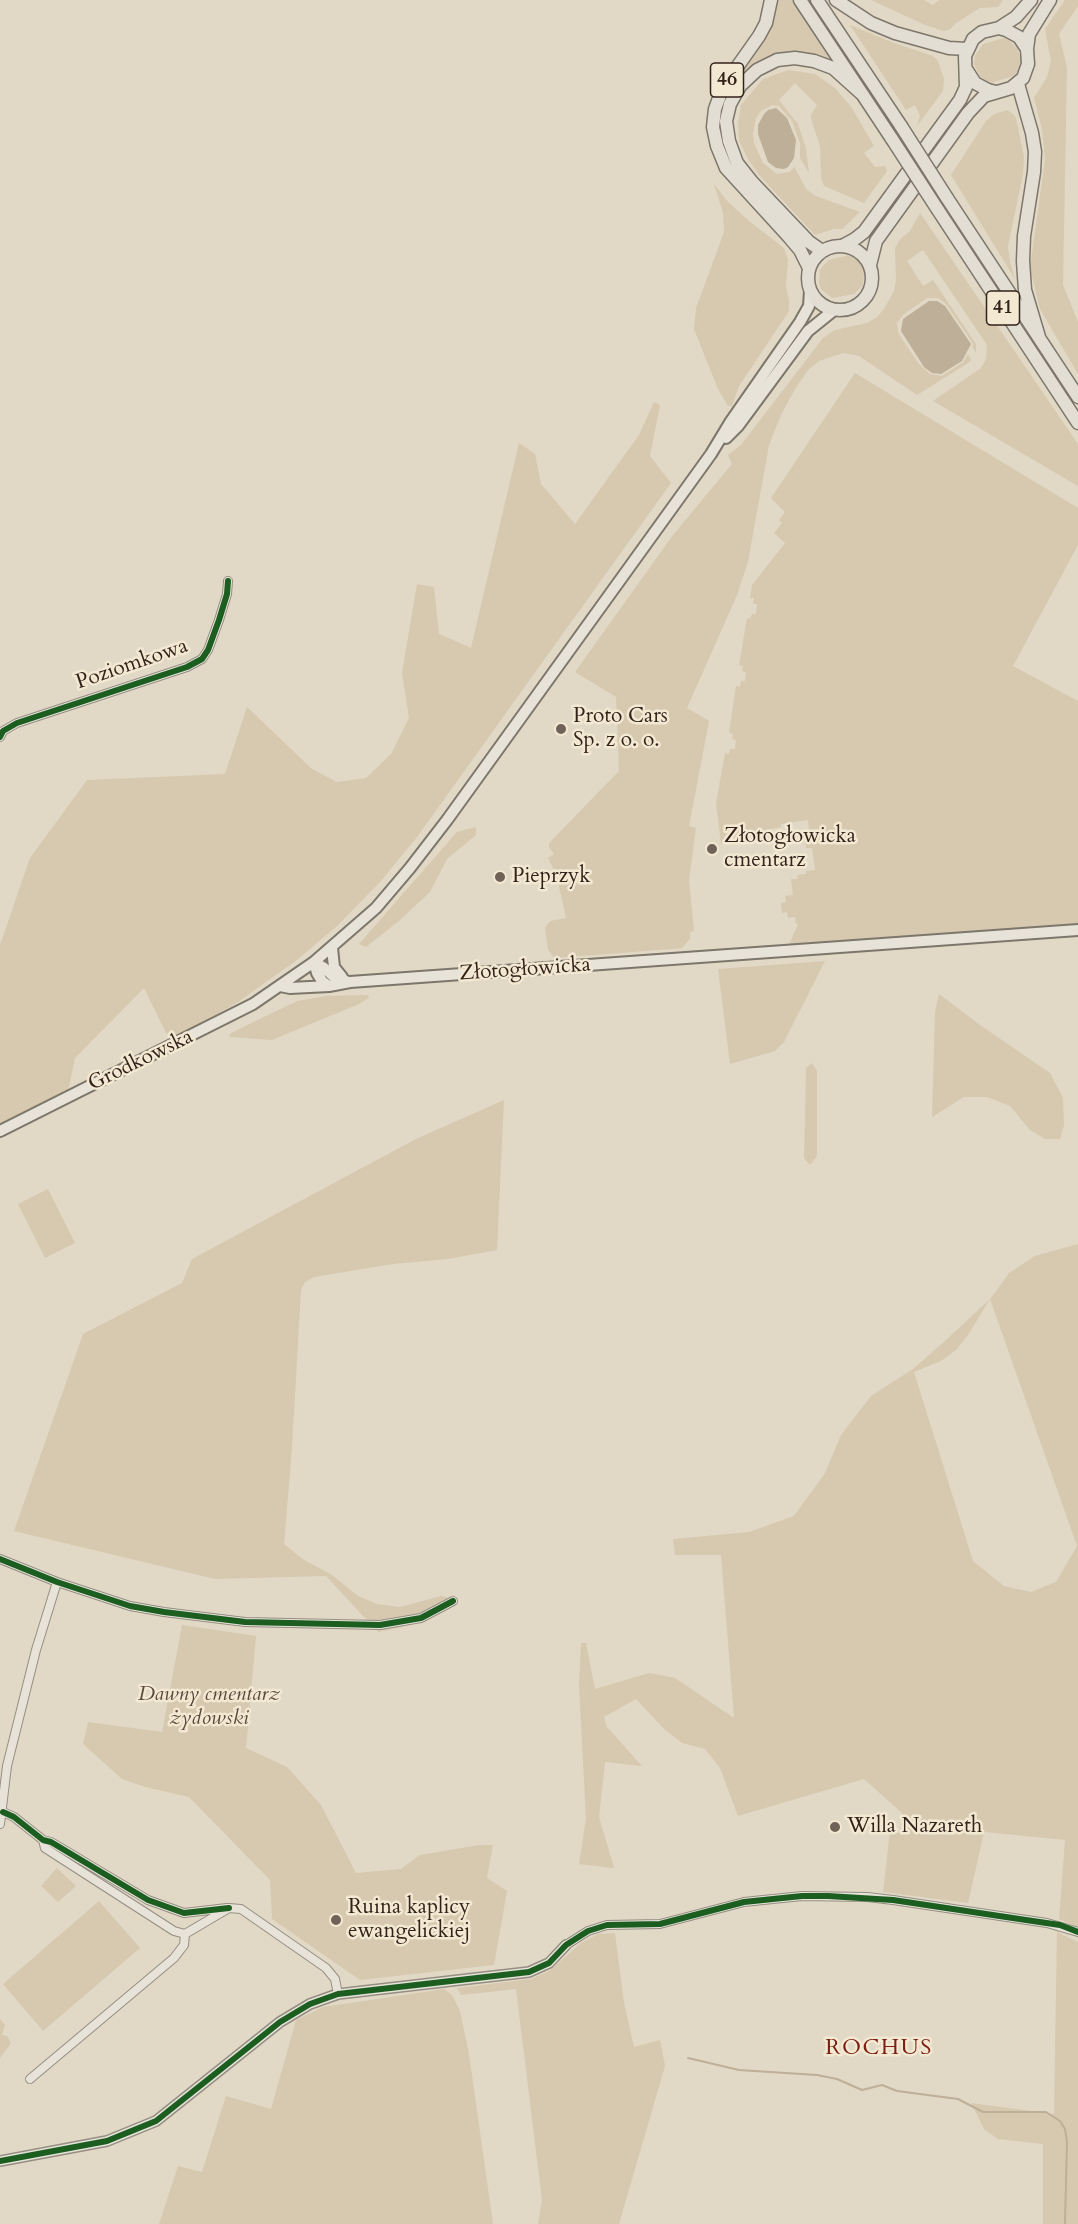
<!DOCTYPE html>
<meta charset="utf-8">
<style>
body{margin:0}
canvas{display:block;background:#e1d8c5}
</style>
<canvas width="1078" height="2224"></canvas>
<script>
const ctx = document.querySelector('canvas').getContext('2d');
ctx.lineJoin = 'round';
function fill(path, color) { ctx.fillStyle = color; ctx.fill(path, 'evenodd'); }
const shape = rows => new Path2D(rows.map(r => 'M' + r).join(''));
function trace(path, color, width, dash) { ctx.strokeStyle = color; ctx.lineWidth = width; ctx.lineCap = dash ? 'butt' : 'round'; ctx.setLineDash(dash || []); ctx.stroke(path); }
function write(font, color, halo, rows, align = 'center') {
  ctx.font = font + ' Cardo,serif'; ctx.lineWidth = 5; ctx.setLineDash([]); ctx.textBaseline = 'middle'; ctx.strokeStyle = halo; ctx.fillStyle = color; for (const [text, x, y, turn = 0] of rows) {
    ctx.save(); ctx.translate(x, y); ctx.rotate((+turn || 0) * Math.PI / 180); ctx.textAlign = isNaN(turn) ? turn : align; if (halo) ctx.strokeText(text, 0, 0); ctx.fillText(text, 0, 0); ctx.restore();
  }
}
fill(shape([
 [777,0,792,0,834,65,807,54,793,53,764,59,751,67,724,110,729,88,763,42,771,26],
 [871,0,924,0,933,5,939,0,1003,0,998,7,980,8,956,23,949,30,943,31,923,24],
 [1065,0,1078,0,1078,6,1059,34,1067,68,1063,285,1078,322,1078,374,1040,309,1030,268,1045,159,1042,129,1034,98,1047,77,1051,61,1045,29],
 [850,25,894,43,933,56,938,61,944,79,943,91,917,126,920,116,915,105,906,110],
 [1004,38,1010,41,1017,48,1021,61,1017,72,1013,76,991,83,982,78,978,72,974,64,975,56,983,44],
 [788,70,815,74,835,88,852,108,874,146,864,153,875,167,885,166,887,171,864,203,824,186,821,178,820,146,811,119,811,115,817,105,795,83,779,100,798,124,806,148,809,173,800,158,800,143,792,121,779,106,772,105,761,111,756,118,753,134,754,143,763,163,777,174,790,172,794,167,807,190,816,196,860,212,842,229,834,229,815,235,759,175,748,159,739,141,738,124,741,105,763,79],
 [1007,110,1013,114,1016,118,1024,157,1023,174,1008,246,1010,262,1015,279,951,175,986,121,994,114],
 [714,184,728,202,749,221,784,248,788,260,786,286,789,300,789,311,739,386,732,406,728,406,718,389,694,329,696,308,724,232,723,213],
 [920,213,1078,444,1078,486,933,401,981,368,986,359,987,345,923,250,907,261,923,286,933,280,976,344,976,353,972,346,974,345,946,304,938,298,927,298,904,314,897,323,898,332,904,342,919,364,930,374,942,376,963,362,968,354,971,360,968,363,917,395,859,356,844,353,837,355,819,361,809,369,795,389,781,415,769,445,748,562,737,595,687,708,709,721,689,826,696,828,689,880,694,931,690,932,690,939,682,948,673,949,554,958,548,949,545,928,550,921,566,918,558,882,565,880,562,872,556,874,548,858,554,854,549,847,549,843,619,771,616,697,575,672,673,535,732,464,728,455,741,445,823,338,835,330,867,323,877,317,884,309,894,291,896,280,895,248,900,239,910,231],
 [849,255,857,260,864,270,863,285,854,294,832,298,821,289,819,283,820,269,829,260],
 [855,373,1078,508,1078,545,1013,666,1078,701,1078,924,789,945,798,924,796,924,795,917,788,918,787,912,782,913,781,903,786,902,785,896,793,895,791,879,798,879,797,875,806,874,806,871,815,870,812,848,806,848,805,839,810,838,808,820,781,824,781,827,766,830,766,835,756,835,755,831,742,833,743,843,732,845,731,838,727,838,728,843,721,844,716,803,725,753,729,754,730,749,735,749,736,740,732,739,733,734,729,733,736,686,740,687,741,681,745,681,746,672,742,671,743,666,739,665,747,618,750,619,752,614,756,614,757,604,753,604,754,598,750,598,752,585,785,543,774,533,782,523,779,520,785,512,771,498],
 [654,402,660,405,650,456,671,483,417,837,381,881,337,926,297,960,238,1002,170,1041,144,988,75,1058,68,1091,0,1125,0,945,30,858,87,780,225,774,247,707,312,769,337,782,366,778,391,754,409,718,402,673,417,584,434,587,439,634,471,648,519,443,535,454,541,484,575,524,639,435],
 [476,827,476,835,447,859,430,892,399,921,366,947,359,944,457,832],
 [825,961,784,1042,775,1051,730,1064,718,969],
 [939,994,980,1025,1050,1073,1063,1098,1064,1125,1060,1139,1045,1139,1030,1130,1010,1106,987,1097,964,1097,932,1117,935,1012],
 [368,995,369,998,359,1004,272,1040,229,1037,231,1033,297,1001,327,996],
 [812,1063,817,1071,817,1156,810,1165,804,1158,806,1068],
 [504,1100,497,1250,448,1259,393,1264,314,1277,305,1282,301,1290,292,1448,284,1544,304,1560,332,1575,358,1596,377,1604,400,1607,441,1596,446,1597,449,1600,420,1616,404,1618,403,1627,378,1632,326,1576,215,1579,14,1531,83,1334,182,1283,192,1259,416,1139],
 [48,1189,75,1243,45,1258,18,1204],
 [1078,1244,1078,1928,1059,1919,1065,1840,984,1832,968,1903,883,1892,890,1831,900,1833,902,1813,864,1779,738,1816,720,1768,705,1749,682,1743,664,1729,636,1699,604,1717,607,1727,642,1766,605,1762,599,1817,614,1868,579,1864,586,1819,579,1686,581,1643,586,1643,595,1689,649,1673,675,1678,734,1718,721,1555,675,1555,673,1539,749,1532,794,1516,825,1473,841,1435,871,1396,913,1369,946,1340,991,1298,1009,1273,1035,1256],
 [990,1299,1077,1546,1056,1582,1031,1592,1004,1586,973,1561,914,1372,941,1361,956,1350,968,1335],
 [182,1625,256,1636,246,1748,287,1767,321,1805,356,1873,401,1869,420,1855,479,1845,493,1845,487,1878,507,1891,494,1965,360,1980,272,1919,270,1880,189,1797,145,1787,122,1779,83,1744,88,1722,162,1732],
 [57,1868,76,1886,58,1902,41,1886],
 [99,1901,140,1948,43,2031,3,1984],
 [1057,1932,1078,1942,1078,2224,1043,2224,1043,2144,998,2139,984,2129,971,2103,1054,2114],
 [615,1933,624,2003,634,2047,660,2040,665,2066,619,2224,538,2224,542,2200,516,1989,461,1995,457,1988,531,1979,549,1971,581,1943,598,1934],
 [444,1989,452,1995,460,2011,469,2054,493,2224,159,2224,178,2166,202,2172,226,2096,271,2109,296,2020,323,2007],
 [0,2019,5,2025,2,2035,7,2036,11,2043,0,2058]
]), '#d6c9b0');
fill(shape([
 [776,108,787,118,796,140,794,158,788,167,784,169,776,168,768,162,758,134,758,125,764,114,768,110],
 [929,301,937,301,945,306,971,344,962,361,941,374,932,373,924,367,901,331,903,319]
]), '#bdaf98');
trace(shape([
 [688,2058,739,2070,817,2075,837,2079,862,2090,882,2085,897,2091,958,2099,983,2112,1046,2112,1060,2121,1065,2129,1067,2142,1065,2224]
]), '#bdaf98', 2);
const minor = shape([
 [0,737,3,731,17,723,187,667,202,659,208,650,219,620,227,594,228,581],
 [0,1559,57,1582,130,1606,164,1612,245,1622,380,1625,421,1618,453,1601],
 [3,1812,14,1817,43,1840,51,1842,148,1900,184,1913,227,1908],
 [0,1824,7,1766,36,1650,57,1582],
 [43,1840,45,1848,174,1931,185,1934,229,1908,241,1909,326,1968,335,1979,338,1994],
 [566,1945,588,1931,607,1925,660,1924,744,1902,802,1896,867,1897,893,1900,1047,1923,1078,1932],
 [30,2079,174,1958,184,1945,185,1934]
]);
const tertiary = shape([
 [0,2161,107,2141,156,2121,280,2022,310,2004,338,1994,529,1972,549,1963,566,1945]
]);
const secondary = shape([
 [726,438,738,426,808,331,834,310],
 [332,948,334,967,342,977],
 [314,962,323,967,333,976,346,981],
 [314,962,317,973,322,981,329,986],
 [280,986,290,988,329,986,350,982,1078,930],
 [0,1131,253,1004,314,962,376,908,410,868,447,820,711,454,731,421,800,322,809,306,810,291]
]);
const primary = shape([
 [771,0,766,23,759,36,723,87,715,109,713,127,717,146,726,168,789,237,800,250,809,268],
 [800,0,892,139],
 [817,0,901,126],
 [836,0,871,23,895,33,949,48,967,49],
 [999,28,1016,17,1031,0],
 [966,69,975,83,988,90,996,92],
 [1018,84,1032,133,1035,152,1034,172,1024,236,1023,261,1025,290,1039,337],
 [947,198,1078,397],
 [938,210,1078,423],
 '808 278a32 32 0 1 1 64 0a32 32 0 1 1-64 0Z',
 [842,246,855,239,864,232,960,100,966,87,965,56,973,39,982,32,999,28,1006,30,1019,37,1027,49],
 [822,251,809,242,752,182,737,163,729,141,726,121,730,104,740,86,757,70,777,60,795,58,814,61,833,68,863,95],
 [870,265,876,241,968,113,984,96,1011,88,1023,78,1028,64,1027,49,1029,34,1050,0]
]);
trace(minor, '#958e82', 10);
trace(tertiary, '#958e82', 12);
trace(secondary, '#7d766b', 14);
trace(primary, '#7d766b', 15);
trace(minor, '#e7e3d9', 8);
trace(tertiary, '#e7e3d9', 9);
trace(secondary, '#e7e3d9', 10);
trace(primary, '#e3ded3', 12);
const primaryBridge = shape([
 [901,126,947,198],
 [892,139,938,210]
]);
trace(primaryBridge, '#7d766b', 15, []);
trace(primaryBridge, '#e3ded3', 12);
trace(shape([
 [0,737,3,731,17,723,187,667,202,659,208,650,219,620,227,594,228,581],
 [0,1559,57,1582,130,1606,164,1612,245,1622,380,1625,421,1618,453,1601],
 [3,1812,14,1817,43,1840,51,1842,148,1900,184,1913,229,1908],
 [0,2161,107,2141,156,2121,280,2022,310,2004,338,1994,529,1972,549,1963,566,1945,588,1931,607,1925,660,1924,744,1902,802,1896,828,1896,893,1900,1026,1920,1060,1925,1078,1932]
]), '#1b5e20', 6);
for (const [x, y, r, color] of [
 [561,729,6,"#706256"],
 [712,849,6,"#706256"],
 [500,877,6,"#706256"],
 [835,1827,6,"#706256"],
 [336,1920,6,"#706256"]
]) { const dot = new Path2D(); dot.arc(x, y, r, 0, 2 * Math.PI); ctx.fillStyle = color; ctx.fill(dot); trace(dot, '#f3e9d2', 2); }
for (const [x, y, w] of [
 [727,80,33],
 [1003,308,33]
]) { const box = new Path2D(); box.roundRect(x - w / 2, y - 17, w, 34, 4.5); ctx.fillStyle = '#f3e9d2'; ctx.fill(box); trace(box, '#33221a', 1.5); }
write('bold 20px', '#33221a', null, [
 ["46",727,80],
 ["41",1003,308]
]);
write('21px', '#33221a', '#f3e9d2', [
 ["Poziomkowa",132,665,-19],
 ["Złotogłowicka",525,970,-4],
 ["Grodkowska",141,1061,-26]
]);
write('21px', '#33221a', '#f3e9d2', [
 ["Proto Cars",573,717],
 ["Sp. z o. o.",573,741],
 ["Złotogłowicka",724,837],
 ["cmentarz",724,861],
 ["Pieprzyk",512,877],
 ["Willa Nazareth",847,1827],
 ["Ruina kaplicy",348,1908],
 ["ewangelickiej",348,1932]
], 'left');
write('italic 21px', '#5a493b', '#f3e9d2', [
 ["Dawny cmentarz",209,1695],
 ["żydowski",209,1719]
]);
ctx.letterSpacing = '1.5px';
write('22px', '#7a1f14', '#f3e9d2', [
 ["ROCHUS",879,2049]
]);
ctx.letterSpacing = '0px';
</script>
